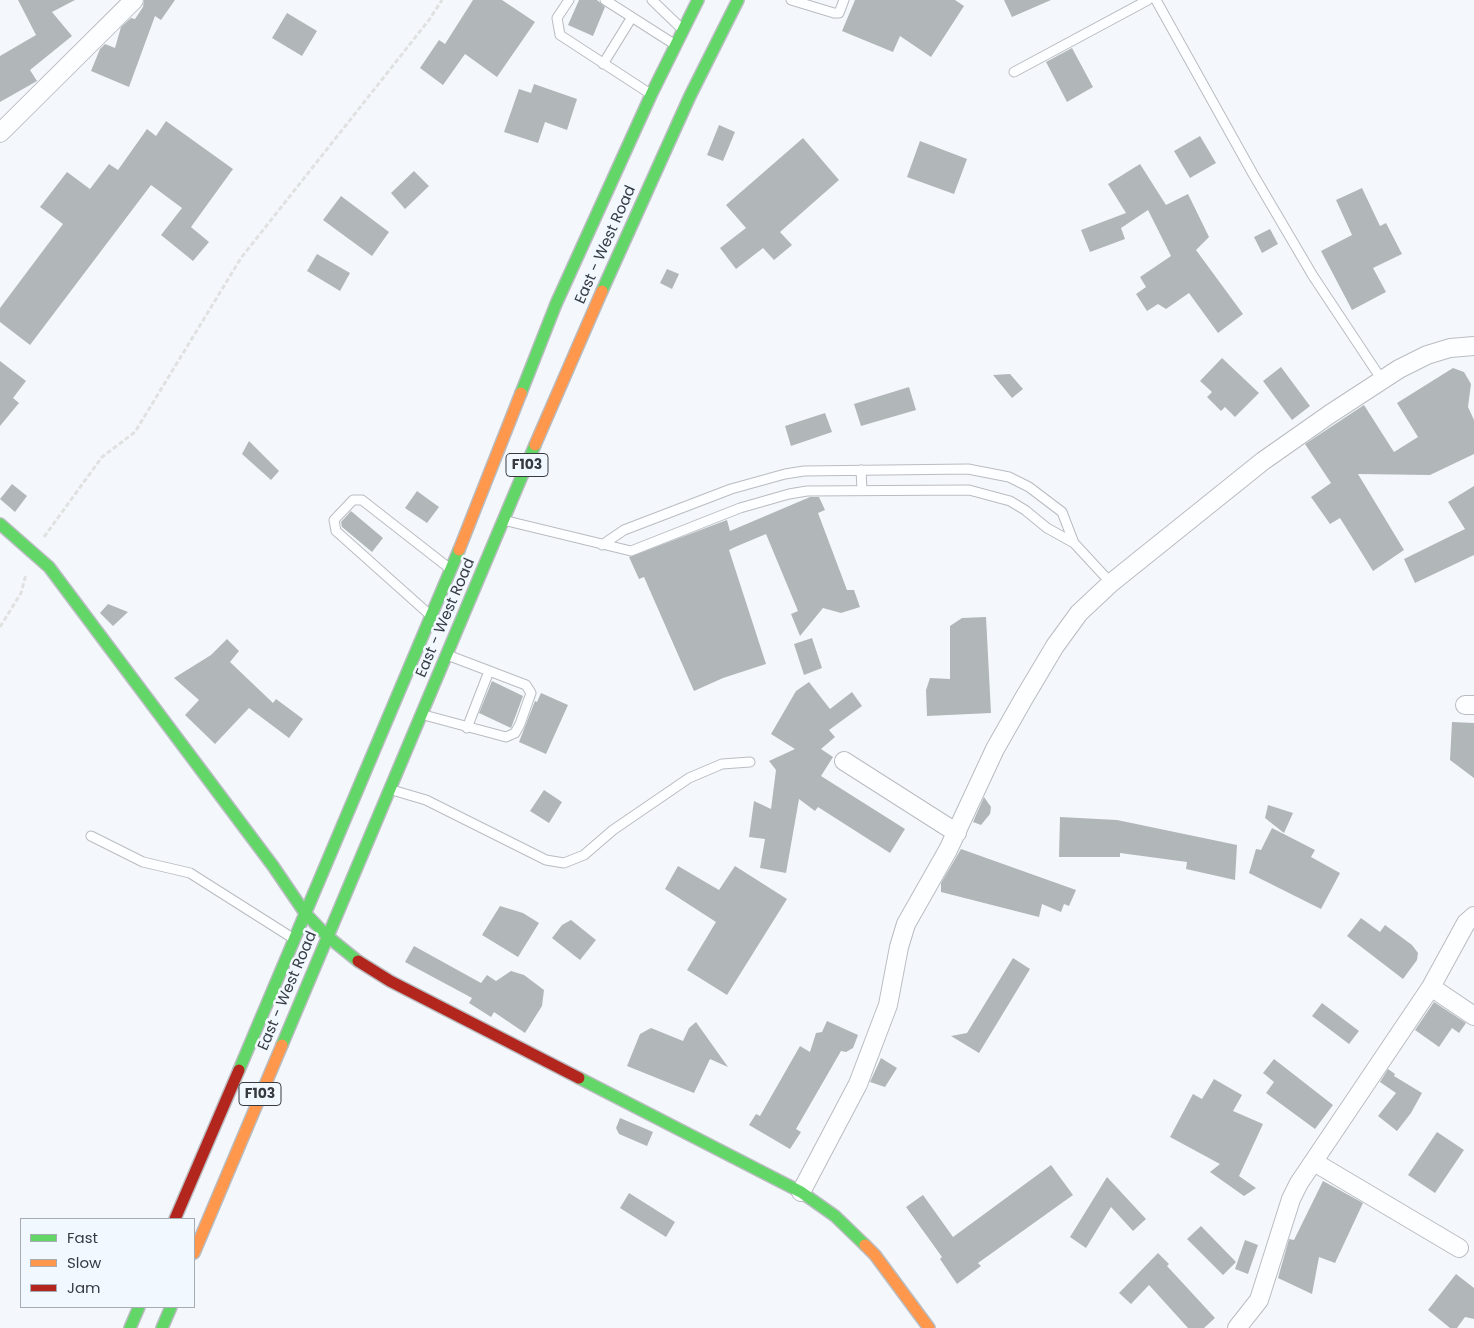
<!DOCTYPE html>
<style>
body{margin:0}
#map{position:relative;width:1474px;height:1328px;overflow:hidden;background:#f4f8fc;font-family:Poppins,sans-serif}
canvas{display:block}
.legend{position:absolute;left:20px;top:1218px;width:175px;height:90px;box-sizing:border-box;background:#f1f8ff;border:1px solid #a7acb3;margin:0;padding:6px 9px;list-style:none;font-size:15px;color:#373b40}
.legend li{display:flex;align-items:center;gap:10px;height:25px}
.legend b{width:25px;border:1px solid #a7acb3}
</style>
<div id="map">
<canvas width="1474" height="1328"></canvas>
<ul class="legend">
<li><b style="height:6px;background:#63d668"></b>Fast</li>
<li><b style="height:6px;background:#ff974d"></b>Slow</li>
<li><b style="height:6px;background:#b3261e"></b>Jam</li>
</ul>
</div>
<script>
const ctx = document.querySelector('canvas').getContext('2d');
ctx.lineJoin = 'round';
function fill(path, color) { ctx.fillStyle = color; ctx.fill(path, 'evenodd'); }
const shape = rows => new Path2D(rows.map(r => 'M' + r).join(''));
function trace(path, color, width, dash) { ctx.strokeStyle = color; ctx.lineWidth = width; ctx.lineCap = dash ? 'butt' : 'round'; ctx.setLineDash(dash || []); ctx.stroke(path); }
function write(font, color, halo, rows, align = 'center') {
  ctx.font = font + ' Poppins,sans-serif'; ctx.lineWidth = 5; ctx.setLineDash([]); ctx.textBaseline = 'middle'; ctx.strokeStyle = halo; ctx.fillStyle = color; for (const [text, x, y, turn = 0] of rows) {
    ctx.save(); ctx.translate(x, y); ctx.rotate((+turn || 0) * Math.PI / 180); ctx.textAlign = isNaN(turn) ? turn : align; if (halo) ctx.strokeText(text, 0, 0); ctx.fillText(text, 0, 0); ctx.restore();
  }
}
fill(shape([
 [18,0,75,0,52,12,72,36,30,70,37,81,0,102,0,56,36,35],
 [144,0,175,0,161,20,155,16,129,87,91,71,100,49,105,44,115,48,121,27,131,18,135,19,143,7],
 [473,0,502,0,535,22,497,77,465,54,443,85,420,68,439,40,445,44],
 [579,0,597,0,605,7,593,36,568,25],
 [855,0,955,0,964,6,931,57,900,36,893,52,842,31],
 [1004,0,1051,0,1012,17],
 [287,13,317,31,302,56,272,38],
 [1072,48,1093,87,1067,102,1046,62],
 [534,84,577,99,567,130,545,122,538,143,504,132,519,89,531,93],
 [166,121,233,169,191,227,209,242,193,261,161,235,182,208,151,185,30,345,0,322,0,308,63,224,40,207,67,172,90,189,109,164,118,170,147,129,156,136],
 [719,125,735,132,723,161,707,155],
 [1200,136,1216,163,1190,178,1174,151],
 [803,138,839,180,780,232,792,245,774,260,763,248,736,269,720,248,746,228,726,205],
 [920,141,967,159,954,194,907,177],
 [1140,164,1166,205,1188,194,1209,237,1196,250,1243,314,1218,333,1189,293,1166,309,1158,304,1147,311,1136,294,1146,287,1140,277,1171,256,1148,210,1121,228,1125,239,1090,252,1081,230,1126,213,1108,184],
 [414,171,429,186,405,209,391,193],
 [1362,188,1380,226,1386,223,1402,254,1373,268,1386,292,1352,310,1321,251,1352,235,1336,200],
 [341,196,389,232,372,256,323,220],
 [1270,229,1278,244,1262,253,1254,237],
 [317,254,350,273,340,291,307,271],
 [667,269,679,274,672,289,660,283],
 [1222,358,1259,393,1235,417,1225,407,1221,411,1207,397,1212,392,1200,381],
 [0,361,26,381,13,398,19,403,0,426],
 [1281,367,1310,406,1292,420,1263,381],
 [1453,368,1464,372,1471,384,1468,407,1474,420,1474,454,1430,475,1358,474,1404,550,1373,571,1340,518,1330,524,1311,497,1331,483,1305,444,1364,405,1394,452,1418,437,1397,403],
 [1010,374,1023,389,1012,398,993,375],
 [909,387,916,410,861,426,854,404],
 [825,413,832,432,791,446,785,426],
 [249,441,279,471,271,480,242,454],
 [12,484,27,496,15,512,0,499],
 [1474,486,1474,555,1415,583,1404,559,1465,529,1448,502],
 [417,491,439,507,427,523,405,508],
 [810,497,819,497,825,510,818,513,847,590,854,590,860,607,841,613,823,608,800,636,791,614,798,611,766,534,735,547,729,550,766,664,723,678,694,691,644,577,639,579,629,557,727,520,730,531],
 [351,511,383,538,372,552,342,527,341,522],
 [108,604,128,612,113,626,100,613],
 [986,617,991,713,927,716,926,690,930,678,950,679,950,626,962,618],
 [812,638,822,668,804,675,794,644],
 [227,639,239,651,230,662,273,703,276,699,303,719,289,738,249,708,215,744,185,715,199,700,174,678,211,655],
 [492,681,523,696,511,728,479,713],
 [809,682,830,709,852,692,862,706,829,730,835,737,821,749,833,757,821,776,905,829,890,853,818,807,815,811,799,799,786,873,760,868,765,839,749,837,754,801,771,809,776,770,769,761,795,749,771,734,796,691],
 [541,693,568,705,546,754,519,742,535,701,537,702],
 [1452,722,1474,723,1474,778,1450,760],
 [544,790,562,802,549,823,530,811],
 [984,797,991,807,990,814,981,825,973,822],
 [1268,805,1293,813,1284,833,1265,818],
 [1060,817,1117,820,1237,845,1235,880,1186,869,1187,862,1120,853,1120,857,1059,857],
 [1272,828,1315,850,1311,857,1340,873,1321,909,1249,873,1256,849,1261,850],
 [961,849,1076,890,1069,906,1064,904,1061,912,1042,904,1039,917,941,892,941,883],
 [678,866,719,890,735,866,787,899,727,995,687,970,716,922,665,889],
 [500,906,523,913,539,923,518,957,482,935],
 [1361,918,1380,932,1385,925,1412,945,1418,953,1417,960,1403,979,1347,936],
 [571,920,596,940,580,960,552,938,562,925],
 [414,946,481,983,487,975,496,981,511,971,524,975,544,990,542,1006,525,1033,494,1012,491,1017,469,1003,472,998,405,962],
 [1013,958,1030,969,979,1053,951,1036,967,1033],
 [1434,1002,1466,1023,1459,1033,1452,1028,1439,1047,1415,1030],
 [1322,1003,1359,1031,1349,1044,1312,1016],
 [827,1021,858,1035,853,1048,846,1052,841,1051,796,1129,801,1132,790,1149,749,1125,756,1114,760,1116,800,1046,810,1052,816,1033,822,1032],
 [696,1022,728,1067,710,1059,694,1093,627,1066,640,1034,651,1028,683,1041,689,1028],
 [881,1058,897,1068,885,1087,870,1082],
 [1274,1059,1333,1105,1315,1129,1266,1093,1274,1082,1263,1073],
 [1388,1069,1395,1074,1394,1076,1422,1093,1411,1113,1397,1131,1378,1116,1396,1093,1380,1082],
 [1214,1079,1242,1095,1233,1111,1263,1124,1239,1176,1256,1188,1244,1196,1210,1172,1220,1164,1170,1137,1193,1094,1202,1099],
 [620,1118,653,1132,647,1146,619,1134,616,1128],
 [1437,1132,1464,1150,1435,1193,1408,1175],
 [1051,1165,1073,1195,978,1263,981,1266,957,1284,940,1259,942,1257,906,1207,923,1195,953,1237],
 [1107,1177,1146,1219,1133,1231,1111,1207,1086,1248,1070,1237],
 [1323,1181,1363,1203,1335,1263,1319,1257,1312,1294,1278,1278,1289,1239,1294,1240],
 [629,1193,675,1222,666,1237,620,1208],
 [1201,1226,1236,1262,1223,1275,1187,1239],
 [1245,1240,1258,1245,1248,1274,1235,1269],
 [1158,1253,1169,1264,1167,1266,1215,1318,1204,1328,1188,1328,1149,1285,1131,1304,1119,1293],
 [1456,1274,1474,1288,1474,1319,1465,1317,1457,1328,1450,1328,1428,1310]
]), '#b1b6b9');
const lane = shape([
 [569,0,557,18,560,35,649,93],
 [605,0,674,44],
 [652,0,681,28],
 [791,0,834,13,839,13,844,0],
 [1156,0,1253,174,1313,276,1382,380],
 [603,64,632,17],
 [1014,72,1148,0],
 [861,470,862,490],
 [507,521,631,551,740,508,789,494,807,491,969,490,1010,501,1025,510,1047,528,1074,543,1111,583],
 [602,545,624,530,731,489,785,474,804,471,968,469,1009,477,1029,487,1062,512,1074,543],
 [430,615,336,531,334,520,353,500,362,500,449,568],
 [424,715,506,737,515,733,520,724,531,693,526,685,450,656],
 [467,728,489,671],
 [392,790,426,800,546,860,564,863,584,855,613,830,689,778,722,764,750,762],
 [91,836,143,862,190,873,291,937]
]);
const street = shape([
 [0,133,134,0],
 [1465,705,1474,705],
 [844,761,957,833],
 [1431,987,1474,1016],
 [1314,1162,1459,1248],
 [801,1192,858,1084,888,1005,899,947,906,924,948,850,995,749,1024,698,1055,646,1079,613,1111,583,1263,461,1330,414,1399,369,1427,355,1450,348,1474,346],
 [1237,1328,1259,1300,1291,1199,1299,1183,1431,987,1466,923,1474,916]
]);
const fast = shape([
 [602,291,690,96,738,0],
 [521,393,556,304,651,95,698,0],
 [0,524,49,567,273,866,305,913,327,936,358,961],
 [282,1045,535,445],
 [239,1070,459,550],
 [579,1078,801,1192,835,1216,865,1245],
 [130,1328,139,1307],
 [162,1328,171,1307]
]);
const slow = shape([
 [535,445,602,291],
 [459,550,521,393],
 [865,1245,875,1255,929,1328],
 [194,1253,282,1045]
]);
const jam = shape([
 [358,961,390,981,579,1078],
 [175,1219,239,1070]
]);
trace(lane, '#b9bcc0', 11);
trace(street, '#b9bcc0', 20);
trace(fast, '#b9bcc0', 14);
trace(slow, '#b9bcc0', 14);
trace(jam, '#b9bcc0', 14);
trace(shape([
 [44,537,102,457,135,432,241,258,429,20,442,0],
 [0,627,21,593,26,574]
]), '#e0e2e2', 3, [5, 2.5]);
trace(lane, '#fdfeff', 9);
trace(street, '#fdfeff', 18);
trace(fast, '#63d668', 11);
trace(slow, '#ff974d', 11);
trace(jam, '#b3261e', 11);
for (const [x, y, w] of [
 [527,465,42],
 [260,1094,42]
]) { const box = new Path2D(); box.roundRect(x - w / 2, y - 11.5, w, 23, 4); ctx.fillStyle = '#f1f8ff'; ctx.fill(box); trace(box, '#373b40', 1); }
write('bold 14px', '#373b40', null, [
 ["F103",527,465],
 ["F103",260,1094]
]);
write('15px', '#373b40', '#f1f8ff', [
 ["East - West Road",606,245,-66],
 ["East - West Road",446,618,-67],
 ["East - West Road",288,991,-67]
]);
</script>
